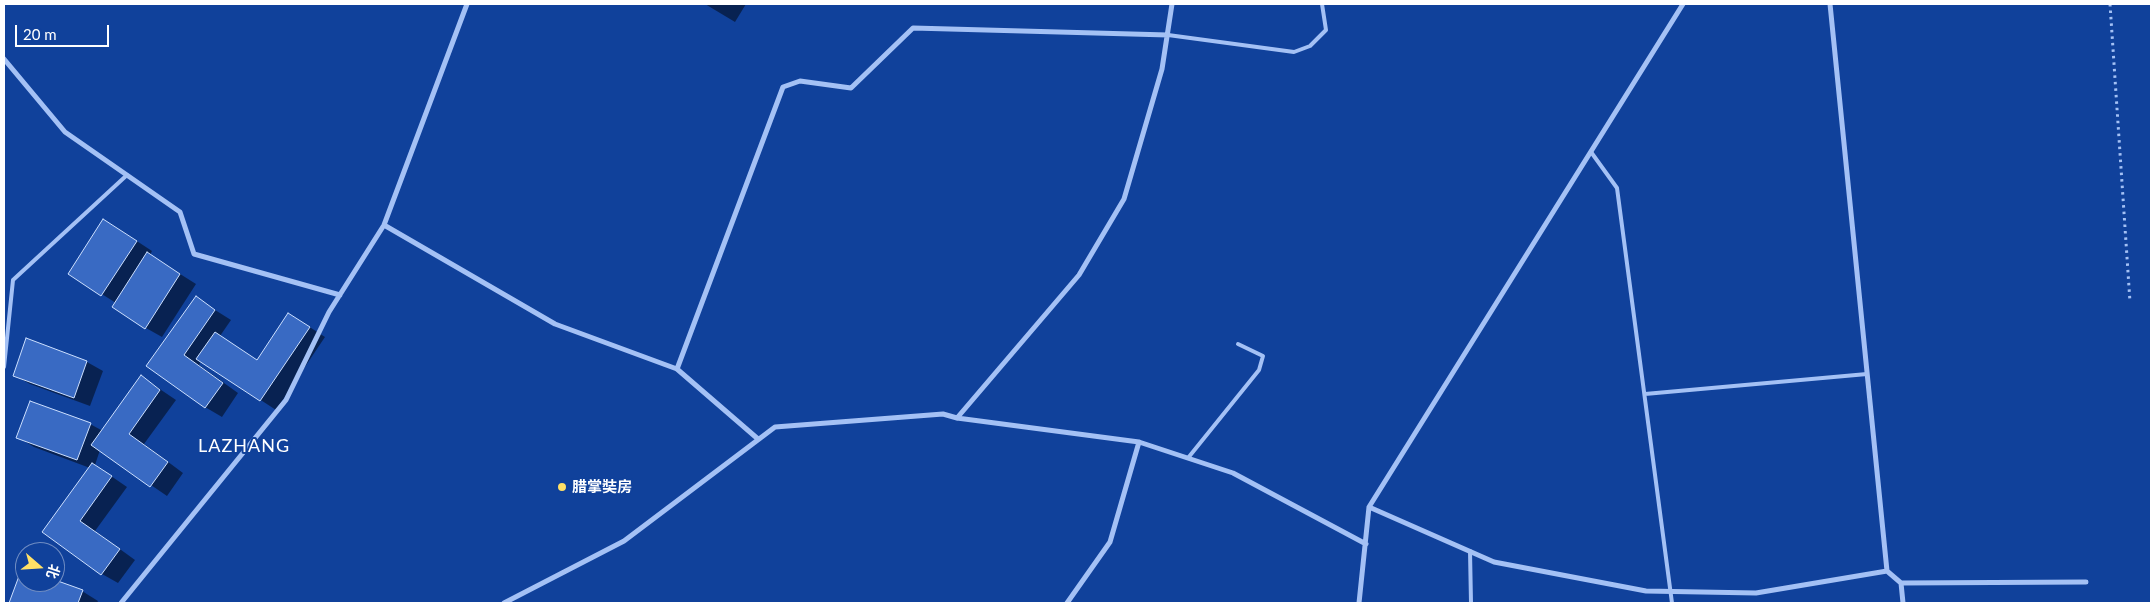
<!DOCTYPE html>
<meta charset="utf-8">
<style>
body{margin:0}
#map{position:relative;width:2155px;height:607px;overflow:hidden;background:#10419b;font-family:Lato,"Noto Sans SC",sans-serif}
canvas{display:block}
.frame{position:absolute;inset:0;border:5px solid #fff;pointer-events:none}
.north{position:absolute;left:15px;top:542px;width:50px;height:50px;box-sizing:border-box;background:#10419b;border:1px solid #708dc3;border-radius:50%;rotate:109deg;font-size:14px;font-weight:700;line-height:20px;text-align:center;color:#fff}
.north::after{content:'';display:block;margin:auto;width:18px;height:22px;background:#ffe067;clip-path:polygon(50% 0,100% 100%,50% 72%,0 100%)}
.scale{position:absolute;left:15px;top:25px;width:94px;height:22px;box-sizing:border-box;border:2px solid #fff;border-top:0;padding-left:6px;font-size:15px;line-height:18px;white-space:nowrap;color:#fff;-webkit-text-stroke:4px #10419b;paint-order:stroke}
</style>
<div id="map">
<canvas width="2155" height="607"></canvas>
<div class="frame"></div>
<div class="north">北</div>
<div class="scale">20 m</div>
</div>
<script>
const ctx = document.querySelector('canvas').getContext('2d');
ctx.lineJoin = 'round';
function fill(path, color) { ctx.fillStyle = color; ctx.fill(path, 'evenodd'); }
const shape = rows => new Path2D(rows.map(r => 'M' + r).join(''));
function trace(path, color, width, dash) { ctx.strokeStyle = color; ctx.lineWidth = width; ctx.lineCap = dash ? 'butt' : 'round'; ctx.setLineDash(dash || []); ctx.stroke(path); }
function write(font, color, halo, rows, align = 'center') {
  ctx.font = font + ' Lato,"Noto Sans SC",sans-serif'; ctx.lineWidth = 4; ctx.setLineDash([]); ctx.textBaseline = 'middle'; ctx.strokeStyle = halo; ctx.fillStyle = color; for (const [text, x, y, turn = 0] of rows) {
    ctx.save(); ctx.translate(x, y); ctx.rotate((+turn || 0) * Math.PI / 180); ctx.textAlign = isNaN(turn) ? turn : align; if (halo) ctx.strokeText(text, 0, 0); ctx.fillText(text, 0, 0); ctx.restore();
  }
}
fill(shape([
 [705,4,746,4,735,22],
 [120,230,152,251,150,255,196,284,162,337,146,328,116,303,70,274],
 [196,298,231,320,220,336,258,361,305,324,325,337,276,410,201,361,199,365,238,393,222,417,205,407,148,366],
 [87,362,103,371,90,406,30,384,14,375],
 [142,377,176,400,144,444,183,473,167,496,100,450,95,465,127,487,95,531,135,560,118,583,102,574,44,532,90,468,34,447,18,437,90,424,103,431],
 [23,569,25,570,25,582,55,581,82,591,98,601,97,603,10,603]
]), '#0007');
const building = shape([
 [103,219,137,241,101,296,68,274,103,219],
 [147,252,180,274,145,329,112,307,147,252],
 [196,296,215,310,184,355,223,383,205,408,146,366,196,296],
 [288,313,310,327,260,401,196,359,215,332,257,360,288,313],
 [26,338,87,361,74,398,13,376,26,338],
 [141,375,160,390,129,434,168,462,150,487,91,445,141,375],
 [30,401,91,423,77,460,16,438,30,401],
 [92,463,112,476,80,521,120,549,101,575,42,532,92,463],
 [22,568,25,569,25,582,55,582,55,580,83,590,78,603,9,603,22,568]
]);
fill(building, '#396ac3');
trace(building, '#ccdffe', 1);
trace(shape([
 [2110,4,2130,302]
]), '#a4c1f5', 3, [2.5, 4]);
trace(shape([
 [1168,35,1294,52,1310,46,1326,30,1322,4],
 [1591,152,1617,188,1672,603],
 [4,367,13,280,127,175],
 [1645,394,1867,374],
 [1188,458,1259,370,1263,356,1238,344],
 [1470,551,1471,603]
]), '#a4c1f5', 4);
trace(shape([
 [1830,4,1887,571],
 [4,59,65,132,180,212,194,254,340,295],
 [384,225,555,324,677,369,758,439],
 [677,369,783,87,800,81,851,88,913,28,1168,35],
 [957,418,1079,275,1124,199,1162,69,1172,4],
 [1369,507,1494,562,1646,591,1756,593,1887,571,1901,583,2086,582],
 [1901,583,1903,603],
 [121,603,286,400,329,312,384,225,467,4],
 [504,603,624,541,775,427,943,414,957,418,1139,442,1233,473,1366,544],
 [1067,603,1110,542,1139,442],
 [1359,603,1369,507,1683,4]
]), '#a4c1f5', 5);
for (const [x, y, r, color] of [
 [562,487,5,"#ffe067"]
]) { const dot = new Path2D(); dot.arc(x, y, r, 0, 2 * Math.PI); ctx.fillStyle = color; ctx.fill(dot); trace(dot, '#10419b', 2); }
write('bold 15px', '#fff', '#10419b', [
 ["腊掌奘房",572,487]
], 'left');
ctx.letterSpacing = '1px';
write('18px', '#fff', '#10419b', [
 ["LAZHANG",244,446]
]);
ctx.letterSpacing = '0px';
</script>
